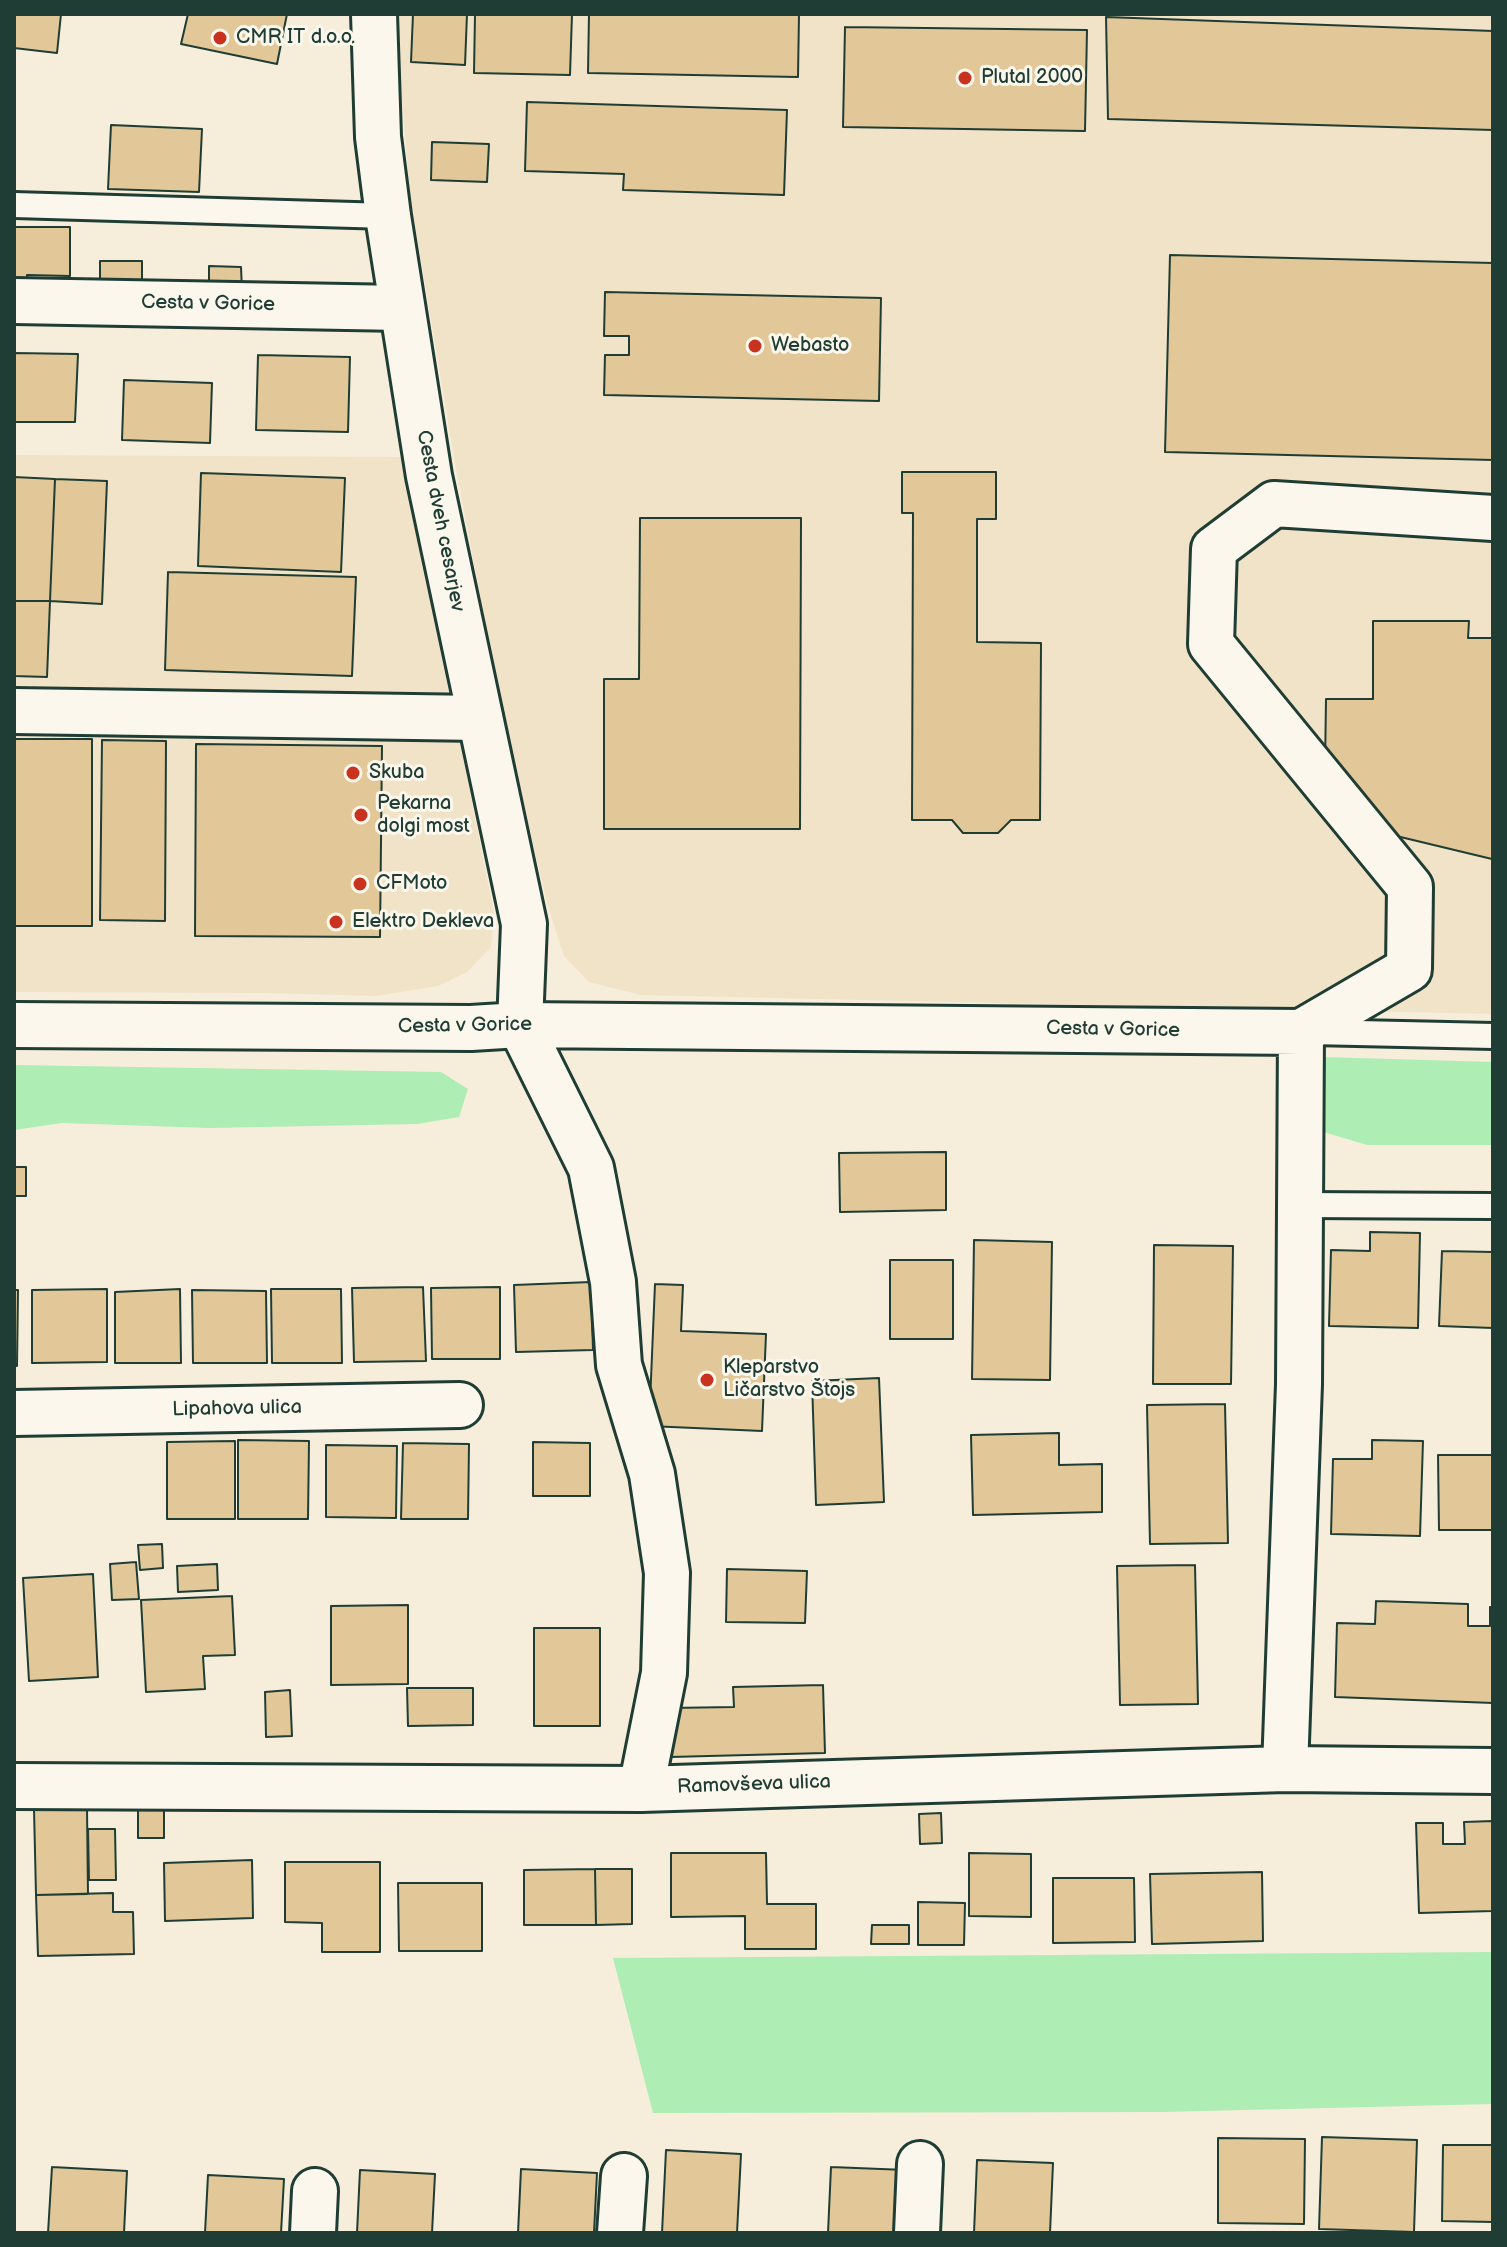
<!DOCTYPE html>
<meta charset="utf-8">
<style>
body{margin:0}
#map{position:relative;width:1507px;height:2247px;overflow:hidden;background:#f6eedb;font-family:"Balsamiq Sans",sans-serif}
canvas{display:block}
.frame{position:absolute;inset:0;border:16px solid #1f3d34;pointer-events:none}
</style>
<div id="map">
<canvas width="1507" height="2247"></canvas>
<div class="frame"></div>
</div>
<script>
const ctx = document.querySelector('canvas').getContext('2d');
ctx.lineJoin = 'round';
function fill(path, color) { ctx.fillStyle = color; ctx.fill(path, 'evenodd'); }
const shape = rows => new Path2D(rows.map(r => 'M' + r).join(''));
function trace(path, color, width, dash) { ctx.strokeStyle = color; ctx.lineWidth = width; ctx.lineCap = dash ? 'butt' : 'round'; ctx.setLineDash(dash || []); ctx.stroke(path); }
function write(font, color, halo, rows, align = 'center') {
  ctx.font = font + ' "Balsamiq Sans",sans-serif'; ctx.lineWidth = 6; ctx.setLineDash([]); ctx.textBaseline = 'middle'; ctx.strokeStyle = halo; ctx.fillStyle = color; for (const [text, x, y, turn = 0] of rows) {
    ctx.save(); ctx.translate(x, y); ctx.rotate((+turn || 0) * Math.PI / 180); ctx.textAlign = isNaN(turn) ? turn : align; if (halo) ctx.strokeText(text, 0, 0); ctx.fillText(text, 0, 0); ctx.restore();
  }
}
fill(shape([
 [395,14,1493,14,1493,1014,641,995,589,982,564,956,547,903,503,716,454,458,410,194],
 [14,455,403,457,494,913,491,947,467,972,438,986,376,996,264,993,14,992]
]), '#f0e3c7');
fill(shape([
 [1323,1057,1493,1062,1493,1145,1367,1145,1320,1131],
 [14,1065,441,1072,468,1089,459,1117,417,1124,209,1128,62,1123,14,1130],
 [1493,1952,1493,2104,1162,2112,653,2113,613,1958]
]), '#aeedb4');
const building = shape([
 [14,14,61,14,57,53,14,48,14,14],
 [188,14,287,14,277,64,181,44,188,14],
 [413,14,467,14,465,65,411,62,413,14],
 [475,14,572,14,570,75,474,73,475,14],
 [589,14,799,14,798,77,588,73,589,14],
 [1106,17,1493,31,1493,130,1108,119,1106,17],
 [845,27,1087,30,1085,131,843,127,845,27],
 [527,102,787,110,784,195,623,190,624,174,525,171,527,102],
 [111,125,202,129,199,192,108,189,111,125],
 [432,142,489,144,487,182,431,180,432,142],
 [14,227,70,227,70,276,27,275,27,285,14,285,14,227],
 [1170,255,1493,263,1493,460,1165,452,1170,255],
 [100,261,142,261,142,292,100,292,100,261],
 [209,266,241,267,242,291,209,291,209,266],
 [605,292,881,298,879,401,604,395,605,355,629,355,629,336,604,336,605,292],
 [14,353,78,354,75,422,14,422,14,353],
 [258,355,350,357,348,432,256,430,258,355],
 [124,380,212,383,210,443,122,440,124,380],
 [902,472,996,472,996,519,977,519,977,642,1041,643,1040,820,1011,820,998,833,963,833,952,820,912,820,913,513,902,513,902,472],
 [201,473,345,478,341,572,198,566,201,473],
 [14,477,55,479,50,601,14,601,14,477],
 [55,479,107,481,102,604,50,601,55,479],
 [640,518,801,518,800,829,604,829,604,679,639,679,640,518],
 [168,572,356,577,352,676,165,670,168,572],
 [14,601,50,601,47,677,14,676,14,601],
 [1373,621,1469,621,1468,638,1493,638,1492,859,1363,828,1325,768,1326,699,1373,699,1373,621],
 [14,739,92,739,92,926,14,926,14,739],
 [102,740,166,741,165,921,100,920,102,740],
 [196,744,382,746,380,937,195,936,196,744],
 [946,1152,946,1210,840,1212,839,1153,946,1152],
 [14,1167,26,1167,26,1196,14,1196,14,1167],
 [1370,1232,1420,1233,1418,1328,1329,1326,1331,1250,1370,1251,1370,1232],
 [974,1240,1052,1242,1050,1380,972,1379,974,1240],
 [1154,1245,1233,1246,1231,1384,1153,1384,1154,1245],
 [1442,1251,1493,1252,1493,1328,1439,1326,1442,1251],
 [890,1260,953,1260,953,1339,890,1339,890,1260],
 [591,1282,593,1350,516,1352,514,1285,591,1282],
 [655,1284,683,1285,681,1331,766,1334,762,1431,649,1426,655,1284],
 [423,1287,426,1361,354,1362,352,1288,423,1287],
 [500,1287,500,1359,432,1359,431,1288,500,1287],
 [107,1289,107,1362,32,1363,32,1290,107,1289],
 [180,1289,181,1363,115,1363,115,1292,180,1289],
 [271,1289,341,1289,342,1363,272,1363,271,1289],
 [14,1290,18,1290,17,1366,14,1366,14,1290],
 [192,1290,266,1291,267,1363,193,1363,192,1290],
 [879,1378,884,1502,816,1505,812,1381,879,1378],
 [1225,1404,1228,1543,1150,1544,1147,1405,1225,1404],
 [1059,1433,1059,1465,1102,1464,1102,1512,973,1515,971,1435,1059,1433],
 [238,1440,309,1441,308,1519,238,1519,238,1440],
 [1372,1440,1423,1441,1420,1536,1331,1534,1333,1459,1372,1459,1372,1440],
 [235,1441,235,1519,167,1519,167,1442,235,1441],
 [533,1442,590,1443,590,1496,533,1496,533,1442],
 [403,1443,469,1444,468,1519,401,1519,403,1443],
 [326,1445,397,1446,396,1518,326,1517,326,1445],
 [1438,1455,1493,1455,1493,1530,1439,1530,1438,1455],
 [162,1544,163,1568,140,1570,138,1545,162,1544],
 [136,1562,139,1599,112,1600,110,1564,136,1562],
 [217,1564,218,1590,178,1592,177,1566,217,1564],
 [1195,1565,1198,1704,1120,1705,1117,1566,1195,1565],
 [727,1569,807,1571,805,1623,726,1622,727,1569],
 [93,1574,98,1677,29,1681,23,1578,93,1574],
 [232,1596,235,1655,203,1656,205,1689,146,1692,141,1600,232,1596],
 [1376,1601,1468,1604,1468,1626,1490,1626,1490,1607,1493,1607,1493,1703,1335,1697,1337,1623,1375,1624,1376,1601],
 [408,1605,408,1684,331,1685,331,1606,408,1605],
 [534,1628,600,1628,600,1726,534,1726,534,1628],
 [823,1685,825,1753,670,1757,669,1708,734,1707,733,1687,823,1685],
 [407,1688,473,1688,473,1725,408,1726,407,1688],
 [290,1690,292,1736,266,1737,265,1692,290,1690],
 [138,1807,164,1807,164,1838,138,1838,138,1807],
 [87,1808,88,1894,36,1895,34,1809,87,1808],
 [941,1813,942,1843,920,1844,919,1814,941,1813],
 [1493,1821,1493,1911,1419,1913,1416,1823,1443,1823,1443,1844,1465,1844,1464,1822,1493,1821],
 [88,1829,115,1829,116,1880,89,1880,88,1829],
 [671,1853,766,1853,767,1904,816,1904,816,1949,745,1949,745,1916,671,1917,671,1853],
 [969,1853,1031,1854,1031,1917,969,1916,969,1853],
 [252,1860,253,1918,165,1921,164,1863,252,1860],
 [285,1862,380,1862,380,1952,322,1952,322,1923,285,1922,285,1862],
 [595,1869,632,1869,632,1924,596,1925,595,1869],
 [595,1869,596,1925,524,1925,524,1870,595,1869],
 [1262,1872,1263,1941,1152,1944,1150,1874,1262,1872],
 [1053,1878,1134,1878,1135,1942,1053,1943,1053,1878],
 [398,1883,482,1883,482,1951,399,1951,398,1883],
 [113,1893,113,1912,133,1912,134,1954,38,1956,36,1895,113,1893],
 [918,1902,965,1903,964,1945,918,1945,918,1902],
 [872,1925,909,1925,909,1944,871,1944,872,1925],
 [1322,2137,1417,2140,1414,2232,1319,2229,1322,2137],
 [1218,2138,1305,2139,1304,2224,1218,2223,1218,2138],
 [1443,2145,1493,2145,1493,2222,1442,2221,1443,2145],
 [666,2150,741,2154,737,2233,662,2233,666,2150],
 [977,2160,1053,2163,1050,2233,974,2233,977,2160],
 [52,2167,127,2171,124,2233,48,2233,52,2167],
 [831,2167,906,2170,903,2233,828,2233,831,2167],
 [521,2169,597,2173,594,2233,518,2233,521,2169],
 [360,2170,435,2174,432,2233,357,2233,360,2170],
 [208,2175,284,2179,281,2233,205,2233,208,2175]
]);
fill(building, '#e2c898');
trace(building, '#1f3d34', 2);
const service = shape([
 [14,205,388,216],
 [1311,1032,1493,1036],
 [1300,1205,1493,1206]
]);
const minor = shape([
 [14,301,402,308],
 [14,711,480,718],
 [14,1413,460,1405],
 [1285,1769,1299,1384,1301,1032],
 [14,1786,641,1789,1285,1769,1493,1771],
 [641,1789,664,1673,667,1573,652,1474,619,1365,613,1282,591,1168,520,1025,1301,1032,1409,969,1410,887,1211,644,1214,549,1274,504,1493,518],
 [313,2233,315,2191],
 [620,2233,624,2176],
 [917,2233,920,2164]
]);
const tertiary = shape([
 [14,1025,471,1028,520,1025,524,924,429,476,388,216,378,137,374,14]
]);
trace(service, '#1f3d34', 30);
trace(minor, '#1f3d34', 50);
trace(tertiary, '#1f3d34', 50);
trace(service, '#fbf7ec', 24);
trace(minor, '#fbf7ec', 44);
trace(tertiary, '#fbf7ec', 44);
for (const [x, y, r, color] of [
 [220,38,8,"#c8321e"],
 [965,78,8,"#c8321e"],
 [755,346,8,"#c8321e"],
 [353,773,8,"#c8321e"],
 [361,815,8,"#c8321e"],
 [360,884,8,"#c8321e"],
 [336,922,8,"#c8321e"],
 [707,1380,8,"#c8321e"]
]) { const dot = new Path2D(); dot.arc(x, y, r, 0, 2 * Math.PI); ctx.fillStyle = color; ctx.fill(dot); trace(dot, '#fbf7ec', 3); }
write('20px', '#1f3d34', '#fbf7ec', [
 ["CMR IT d.o.o.",236,38],
 ["Plutal 2000",981,78],
 ["Webasto",771,346],
 ["Skuba",369,773],
 ["Pekarna",377,804],
 ["dolgi most",377,827],
 ["CFMoto",376,884],
 ["Elektro Dekleva",352,922],
 ["Kleparstvo",723,1368],
 ["Ličarstvo Štojs",723,1391]
], 'left');
write('20px', '#1f3d34', '#fbf7ec', [
 ["Cesta v Gorice",208,304,1],
 ["Cesta dveh cesarjev",440,521,79],
 ["Cesta v Gorice",465,1026,-1],
 ["Cesta v Gorice",1113,1030,1],
 ["Lipahova ulica",237,1409,-1],
 ["Ramovševa ulica",754,1785,-2]
]);
</script>
